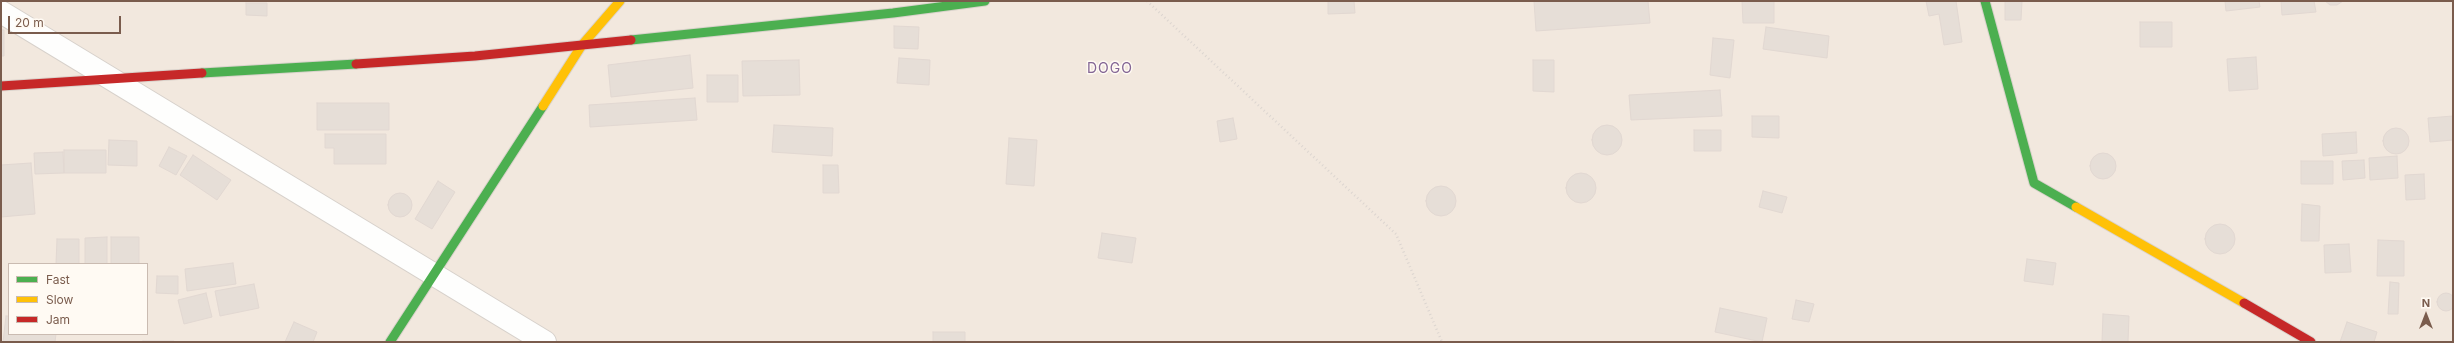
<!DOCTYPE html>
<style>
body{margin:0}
#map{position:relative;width:2454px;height:343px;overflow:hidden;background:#f9f5f0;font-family:Inter,sans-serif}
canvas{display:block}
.frame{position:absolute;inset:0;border:2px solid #7a5c4d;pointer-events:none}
.legend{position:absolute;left:8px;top:263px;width:140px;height:72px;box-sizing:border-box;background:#fffaf3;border:1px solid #cabbb1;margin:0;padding:5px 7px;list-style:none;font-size:12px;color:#7a5c4d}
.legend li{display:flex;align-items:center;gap:8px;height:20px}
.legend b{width:20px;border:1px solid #cabbb1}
.north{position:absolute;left:2406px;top:295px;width:40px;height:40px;-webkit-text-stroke:3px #fffaf3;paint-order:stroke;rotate:0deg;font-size:11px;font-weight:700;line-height:16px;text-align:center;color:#7a5c4d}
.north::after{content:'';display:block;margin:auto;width:14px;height:18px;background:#7a5c4d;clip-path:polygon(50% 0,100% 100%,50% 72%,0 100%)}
.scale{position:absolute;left:8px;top:16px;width:113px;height:18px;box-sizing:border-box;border:2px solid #7a5c4d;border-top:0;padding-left:5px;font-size:12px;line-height:14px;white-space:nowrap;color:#7a5c4d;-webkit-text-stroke:3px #fffaf3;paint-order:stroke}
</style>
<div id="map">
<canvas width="2454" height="343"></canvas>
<div class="frame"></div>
<ul class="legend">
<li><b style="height:5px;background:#4caf50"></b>Fast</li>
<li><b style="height:5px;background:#ffc107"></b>Slow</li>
<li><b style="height:5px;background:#c62828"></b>Jam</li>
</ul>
<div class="north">N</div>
<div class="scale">20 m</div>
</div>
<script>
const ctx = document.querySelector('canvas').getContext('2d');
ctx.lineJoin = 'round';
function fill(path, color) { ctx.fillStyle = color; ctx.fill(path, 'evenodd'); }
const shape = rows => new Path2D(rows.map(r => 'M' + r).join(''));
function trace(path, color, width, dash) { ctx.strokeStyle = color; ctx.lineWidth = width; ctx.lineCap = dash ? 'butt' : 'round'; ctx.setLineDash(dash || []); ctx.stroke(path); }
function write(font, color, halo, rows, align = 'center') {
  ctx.font = font + ' Inter,sans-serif'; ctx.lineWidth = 3; ctx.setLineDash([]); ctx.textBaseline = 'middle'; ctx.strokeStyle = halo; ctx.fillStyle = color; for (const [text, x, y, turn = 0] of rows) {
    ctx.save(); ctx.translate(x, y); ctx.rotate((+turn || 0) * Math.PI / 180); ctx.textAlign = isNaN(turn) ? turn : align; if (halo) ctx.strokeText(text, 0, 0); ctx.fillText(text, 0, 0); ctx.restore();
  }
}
fill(shape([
 [1,1,2453,1,2453,342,1,342],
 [9,264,147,264,147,334,9,334]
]), '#f2e8de');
const building = shape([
 [1328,1,1354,1,1355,13,1328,14,1328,1],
 [1534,1,1648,1,1650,23,1536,31,1534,1],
 [1742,1,1774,1,1774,23,1743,23,1742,1],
 [1926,1,1956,1,1962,42,1944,45,1939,14,1929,16,1926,1],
 [2005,1,2022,1,2021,20,2005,20,2005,1],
 [2225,1,2259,1,2260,7,2226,11,2225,1],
 [2281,1,2314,1,2316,12,2282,15,2281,1],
 [2325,1,2343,1,2337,5,2330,5,2325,1],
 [246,3,267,3,267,16,246,15,246,3],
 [2140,22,2172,22,2172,47,2140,47,2140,22],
 [894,26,919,27,918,49,894,48,894,26],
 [1766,27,1829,36,1827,58,1763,49,1766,27],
 [1,30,4,30,4,56,1,56,1,30],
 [1713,38,1734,40,1730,78,1710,75,1713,38],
 [690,55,693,88,611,97,608,65,690,55],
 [2256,57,2258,89,2229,91,2227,59,2256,57],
 [899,58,930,60,929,85,897,83,899,58],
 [799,60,800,95,743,96,742,61,799,60],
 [1533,60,1554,60,1554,92,1533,91,1533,60],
 [707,75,738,75,738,102,707,102,707,75],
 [1720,90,1722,116,1631,120,1629,95,1720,90],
 [695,98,697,120,590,127,589,105,695,98],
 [317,103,389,103,389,130,317,130,317,103],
 [1752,116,1779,116,1779,138,1752,137,1752,116],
 [2453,116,2453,140,2430,142,2428,118,2453,116],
 [1233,118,1237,139,1220,142,1217,121,1233,118],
 [774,125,833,128,832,156,772,152,774,125],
 '1592 140a15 15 0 1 1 30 0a15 15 0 1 1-30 0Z',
 '2383 141a13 13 0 1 1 26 0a13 13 0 1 1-26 0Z',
 [1694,130,1721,130,1721,151,1694,151,1694,130],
 [2356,132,2357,153,2323,156,2322,134,2356,132],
 [325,134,386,134,386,164,334,164,334,148,325,148,325,134],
 [1009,138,1037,140,1034,186,1006,184,1009,138],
 [109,140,137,141,137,166,108,165,109,140],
 [169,147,187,156,176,175,159,166,169,147],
 [64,150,106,150,106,173,64,173,64,150],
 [63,152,64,173,35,174,34,153,63,152],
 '2090 166a13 13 0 1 1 26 0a13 13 0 1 1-26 0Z',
 [193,155,231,180,217,200,180,175,193,155],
 [2397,156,2398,178,2370,180,2369,158,2397,156],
 [2364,160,2365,178,2343,180,2342,161,2364,160],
 [2301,161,2333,161,2333,184,2301,184,2301,161],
 [31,163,35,214,1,217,1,165,31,163],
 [823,165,838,165,839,193,823,193,823,165],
 '1566 188a15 15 0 1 1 30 0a15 15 0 1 1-30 0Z',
 [2424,174,2425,199,2406,200,2405,175,2424,174],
 [438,181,455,192,432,229,415,219,438,181],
 '1426 201a15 15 0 1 1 30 0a15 15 0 1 1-30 0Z',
 [1763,191,1787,197,1782,213,1759,207,1763,191],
 '388 205a12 12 0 1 1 24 0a12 12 0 1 1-24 0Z',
 [2302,204,2320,206,2319,241,2301,241,2302,204],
 '2205 239a15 15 0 1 1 30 0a15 15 0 1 1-30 0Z',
 [1102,233,1136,238,1132,263,1098,258,1102,233],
 [107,237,107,264,85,264,85,238,107,237],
 [111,237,139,237,139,264,111,264,111,237],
 [57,239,79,239,79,264,56,264,57,239],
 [2378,240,2404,241,2404,276,2377,276,2378,240],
 [2349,244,2351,272,2325,273,2324,245,2349,244],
 [2027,259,2056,263,2053,285,2024,281,2027,259],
 [233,263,236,284,187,291,185,269,233,263],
 [157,276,178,276,178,294,156,293,157,276],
 [2390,282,2399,283,2398,314,2388,314,2390,282],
 [254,284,259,308,220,316,215,291,254,284],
 '2437 302a9 9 0 1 1 18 0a9 9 0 1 1-18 0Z',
 [206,293,212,317,184,324,178,300,206,293],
 [1796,300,1814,304,1809,322,1792,319,1796,300],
 [1720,308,1767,318,1762,342,1715,332,1720,308],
 [2103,314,2129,316,2128,342,2102,342,2103,314],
 [6,316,9,316,9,334,56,334,55,342,3,342,6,316],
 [294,322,317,332,313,342,285,342,294,322],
 [2347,322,2377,332,2374,342,2340,342,2347,322],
 [933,332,965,332,965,342,933,342,933,332],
 [143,341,174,341,174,342,143,342,143,341]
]);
fill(building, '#e6ded7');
trace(building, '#e2d8d2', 1);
const street = shape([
 [1,12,545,342]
]);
const fast = shape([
 [1985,1,2034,183,2076,207],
 [631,40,893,13,985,1],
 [202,73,356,64],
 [390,342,543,106]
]);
const slow = shape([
 [543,106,582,45,620,1],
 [2076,207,2244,303]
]);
const jam = shape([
 [356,64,475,56,631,40],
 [1,86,202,73],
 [2244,303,2311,342]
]);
trace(street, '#d7d1cb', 24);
trace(fast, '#d9d2cb', 11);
trace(slow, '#d9d2cb', 11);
trace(jam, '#d9d2cb', 11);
trace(shape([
 [1147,1,1396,234,1442,342]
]), '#dcd5d0', 2.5, [1, 3]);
trace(street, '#fefefd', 22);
trace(fast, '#4caf50', 9);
trace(slow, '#ffc107', 9);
trace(jam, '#c62828', 9);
ctx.letterSpacing = '1px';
write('14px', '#846695', '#fffaf3', [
 ["DOGO",1110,69]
]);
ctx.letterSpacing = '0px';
</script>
